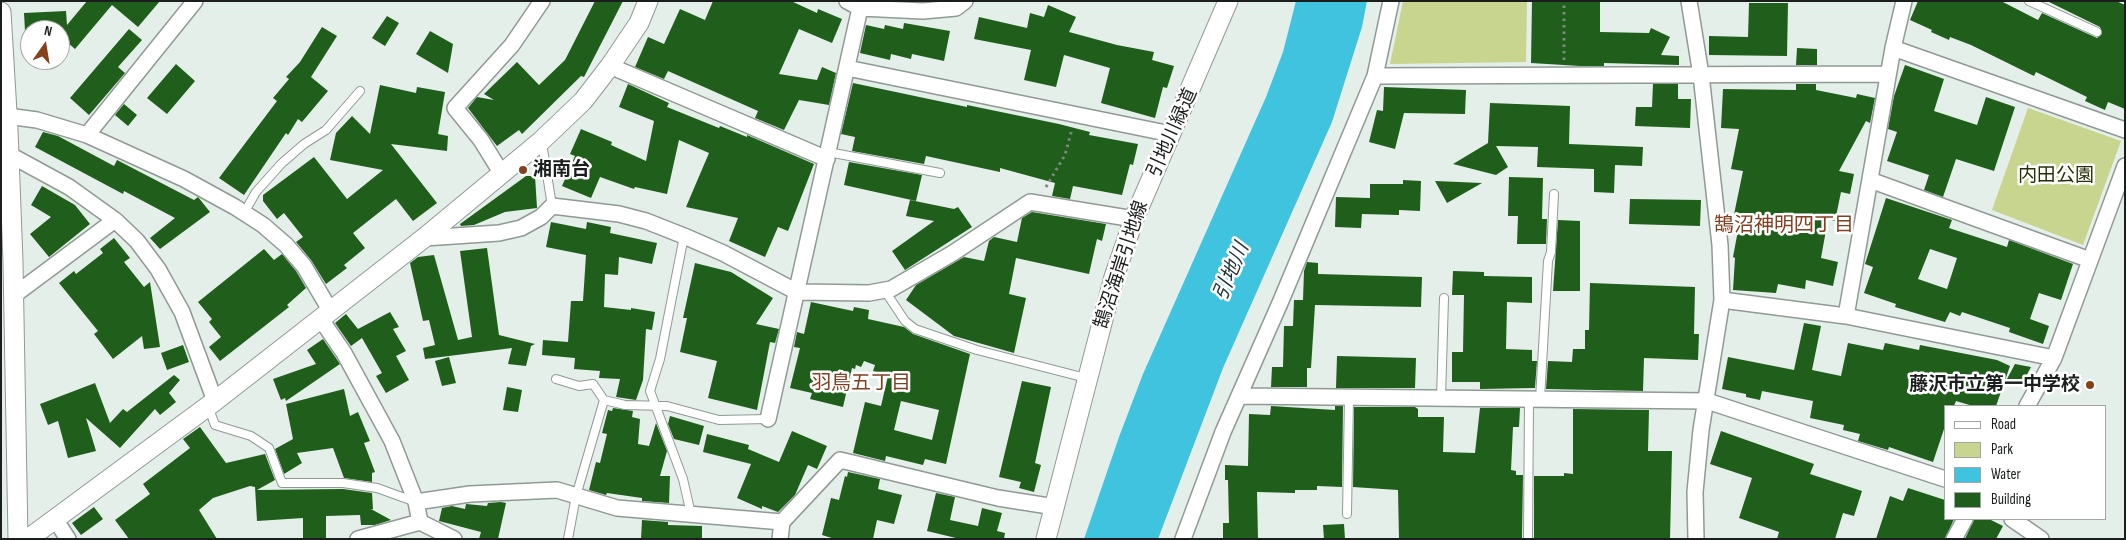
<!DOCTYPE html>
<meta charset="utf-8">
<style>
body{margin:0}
#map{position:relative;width:2126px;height:540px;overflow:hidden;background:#e4efea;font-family:"Sofia Sans Condensed",sans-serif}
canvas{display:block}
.frame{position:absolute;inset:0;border:2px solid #1a1e1c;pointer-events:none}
.legend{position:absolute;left:1944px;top:405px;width:162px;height:115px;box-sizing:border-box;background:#fff;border:1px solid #a3a5a4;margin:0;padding:6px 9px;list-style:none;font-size:15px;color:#1a1e1c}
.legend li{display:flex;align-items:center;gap:10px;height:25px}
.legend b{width:25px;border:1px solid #a3a5a4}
.north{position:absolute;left:20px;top:20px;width:50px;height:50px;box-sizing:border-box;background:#fff;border:1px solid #a3a5a4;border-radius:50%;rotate:13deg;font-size:14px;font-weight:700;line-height:20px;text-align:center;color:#1a1e1c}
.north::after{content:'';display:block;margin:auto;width:18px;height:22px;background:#86401c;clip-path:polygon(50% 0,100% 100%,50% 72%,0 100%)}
</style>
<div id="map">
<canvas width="2126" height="540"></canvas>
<div class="frame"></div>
<ul class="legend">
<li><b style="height:6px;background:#fff"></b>Road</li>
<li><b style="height:14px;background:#c7d58f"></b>Park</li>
<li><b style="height:14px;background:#3fc3df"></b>Water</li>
<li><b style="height:14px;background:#205e1b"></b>Building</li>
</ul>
<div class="north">N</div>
</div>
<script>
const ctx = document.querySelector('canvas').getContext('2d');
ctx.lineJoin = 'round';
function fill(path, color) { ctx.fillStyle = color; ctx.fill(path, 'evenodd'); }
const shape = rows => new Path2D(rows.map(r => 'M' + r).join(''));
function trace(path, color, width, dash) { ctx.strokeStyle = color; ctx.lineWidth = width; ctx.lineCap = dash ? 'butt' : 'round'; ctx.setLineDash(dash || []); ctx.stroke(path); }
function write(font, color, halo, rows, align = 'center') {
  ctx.font = font + ' "Sofia Sans Condensed","Noto Sans JP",sans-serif'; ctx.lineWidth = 5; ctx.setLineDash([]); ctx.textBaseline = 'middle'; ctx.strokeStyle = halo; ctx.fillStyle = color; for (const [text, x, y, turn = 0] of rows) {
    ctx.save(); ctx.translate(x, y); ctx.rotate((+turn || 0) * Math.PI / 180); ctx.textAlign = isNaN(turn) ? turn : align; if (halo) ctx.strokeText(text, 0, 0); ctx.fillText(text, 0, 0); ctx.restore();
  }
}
fill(shape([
 [1403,1,1527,1,1526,62,1390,64],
 [2028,108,2121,141,2083,245,1992,210]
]), '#c7d58f');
fill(shape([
 [1296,1,1367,1,1362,27,1332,122,1223,368,1158,539,1084,539,1119,437,1143,374,1266,97,1283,52]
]), '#3fc3df');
fill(shape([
 [87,1,160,1,138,27,112,5,75,49,60,36,60,30,25,31,24,13,66,11,67,25],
 [595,1,623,1,584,77,581,76,522,134,519,130,497,146,468,108,477,97,494,100,484,94,517,62,539,85,565,60],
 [713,1,791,1,817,13,818,9,842,19,832,43,799,29,779,74,817,80,822,67,836,73,829,105,799,100,784,130,755,118,758,111,668,71,664,79,635,67,648,37,664,44,680,9,705,20],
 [1532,1,1600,1,1600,32,1649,33,1651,28,1670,37,1661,55,1679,56,1679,65,1604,63,1604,66,1580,66,1531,63],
 [1918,1,2001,1,2038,20,2042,13,2097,38,2102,34,2100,27,2047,1,2116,1,2125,5,2125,109,2108,102,2105,110,2085,101,2087,97,2036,72,2034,76,1971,45,1950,37,1949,40,1931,32,1932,30,1910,20],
 [1749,3,1788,3,1787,56,1709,55,1709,36,1748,37],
 [1048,5,1076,17,1069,32,1117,45,1154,52,1152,60,1174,66,1167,88,1163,87,1155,118,1101,103,1110,68,1064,55,1056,87,1024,80,1031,50,974,39,979,17,1027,28,1030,13,1044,17],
 [387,16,399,23,385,46,372,38],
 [904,23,950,31,944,61,912,54,911,59,891,54,890,60,860,53,866,25,884,29,885,25,903,29],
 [322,27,337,36,311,77,328,91,302,122,298,119,288,135,286,133,244,195,219,178,277,101,273,98,289,79,286,77,300,62],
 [129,29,142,40,118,67,125,73,89,115,70,98],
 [430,31,453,44,448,73,416,54],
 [1797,48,1817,49,1817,65,1796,65],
 [176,64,195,81,167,114,147,98],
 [1905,65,1944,79,1934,111,1977,125,1986,97,2015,107,1994,171,1956,159,1943,197,1924,190,1929,175,1887,161,1897,132,1888,129,1894,96],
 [853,83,967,107,967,105,1059,124,1090,132,1089,135,1138,144,1133,165,1130,164,1122,195,1073,186,1070,199,1052,196,1055,183,1000,168,1000,172,926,156,924,164,852,151,855,137,841,134],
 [628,84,669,103,667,107,719,128,720,126,747,137,747,135,814,164,788,231,778,227,765,257,729,241,738,218,686,207,709,153,679,140,667,194,635,187,634,189,600,177,591,198,562,186,575,156,570,154,581,129,612,142,611,145,646,161,654,121,619,107],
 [1653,84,1678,84,1678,99,1691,99,1690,128,1635,126,1636,107,1652,107],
 [1796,84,1816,84,1816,90,1856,98,1857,94,1875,98,1870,123,1866,121,1839,171,1854,174,1850,194,1841,192,1835,221,1828,219,1821,258,1838,262,1833,286,1806,280,1805,289,1778,284,1776,293,1733,290,1735,258,1733,257,1739,225,1732,224,1743,171,1731,169,1739,129,1721,128,1723,89,1796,90],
 [380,85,416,93,417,87,445,92,438,134,448,136,447,151,391,144,437,203,413,221,396,199,353,233,365,248,344,265,347,268,326,284,311,260,296,242,303,237,284,213,277,219,263,201,263,195,314,157,347,199,383,170,330,160,336,133,352,116,370,134],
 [1384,87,1466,90,1465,114,1404,113,1395,149,1369,142,1377,110,1383,111],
 [1490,103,1570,106,1569,144,1643,147,1642,166,1615,165,1614,193,1594,192,1594,169,1537,167,1538,147,1496,146,1508,167,1496,175,1453,164,1488,143],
 [124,104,137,115,128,126,115,115],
 [43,132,58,136,114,166,117,160,194,200,198,197,210,212,160,249,150,238,175,218,124,191,123,194,35,147],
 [849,162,922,175,916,201,844,185],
 [526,176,535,176,537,208,505,212,474,225,461,226,460,224],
 [1509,177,1543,178,1542,219,1547,219,1546,244,1517,244,1518,216,1508,216],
 [1403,180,1421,181,1420,211,1399,210,1399,215,1362,214,1361,228,1335,227,1336,197,1370,198,1370,184,1403,184],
 [1435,181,1482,183,1447,203],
 [42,186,75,205,90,224,49,257,30,234,51,217,31,205],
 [1886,198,1952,220,1949,228,2007,247,2009,240,2073,264,2061,300,2039,293,2030,319,2049,326,2043,344,2009,332,2010,328,1962,312,1960,316,1950,312,1945,322,1895,307,1896,304,1864,293,1873,267,1865,264],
 [1930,249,1957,258,1947,289,1918,279],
 [1630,199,1701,200,1700,226,1629,224],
 [910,200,954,209,958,207,972,227,905,270,892,251,934,221,906,216],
 [1032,212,1106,224,1102,241,1097,239,1089,274,1016,258,1009,294,1026,298,1014,353,954,336,906,300,916,285,964,257,984,261,989,241,994,237,1017,242,1022,218],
 [1558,220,1580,221,1580,291,1553,291],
 [551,222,586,229,587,222,611,227,610,233,657,243,652,264,619,257,618,275,605,274,604,307,631,310,631,308,655,312,652,330,646,329,643,380,636,400,616,397,620,379,599,378,600,371,574,369,575,358,542,355,543,340,568,342,571,301,583,301,586,255,546,247],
 [114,238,130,258,124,262,144,287,150,282,160,347,144,349,142,336,113,359,94,334,98,331,59,283,74,271,76,274,103,253,100,249],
 [487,248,499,335,535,344,531,346,526,366,508,364,512,348,425,359,423,348,435,345,429,320,423,321,410,263,418,257,434,255,458,340,472,337,460,251],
 [264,249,274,260,282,254,296,271,306,288,287,305,289,307,220,361,209,347,221,337,209,322,212,319,198,302],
 [1307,262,1318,263,1318,274,1422,277,1421,307,1315,305,1311,368,1307,368,1307,387,1271,387,1272,367,1283,367,1284,326,1293,326,1294,300,1303,300,1304,271],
 [695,263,731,272,773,298,756,324,779,329,775,343,770,342,757,410,708,398,717,361,680,352,687,318,683,318],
 [1453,271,1484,272,1484,276,1532,277,1532,303,1507,302,1506,349,1532,350,1532,361,1537,361,1535,388,1480,389,1480,382,1452,382,1452,352,1463,352,1464,295,1452,295],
 [1590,283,1695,287,1694,334,1699,334,1698,360,1644,358,1643,391,1546,389,1548,361,1572,362,1573,349,1585,349,1585,330,1589,330],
 [811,302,853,311,854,307,869,310,868,319,904,327,913,334,970,354,946,464,925,459,923,465,886,456,885,461,853,453,865,402,881,406,888,376,873,371,875,365,864,361,861,367,856,365,855,369,852,368,843,407,810,399,812,393,790,388,800,348,794,347,797,332,804,334],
 [901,401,939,410,932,440,894,430],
 [390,312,399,327,393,329,406,351,396,356,409,380,386,393,376,376,382,373,362,338,351,346,335,323,346,314,358,329],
 [1804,323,1821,326,1812,370,1841,376,1848,343,1883,350,1885,343,1919,350,1920,345,1997,360,2010,366,1996,406,1973,406,1956,401,1954,406,1945,406,1945,426,1933,462,1889,447,1888,450,1858,441,1860,434,1843,430,1844,425,1810,418,1813,401,1762,391,1760,400,1746,397,1746,394,1722,389,1728,357,1794,370],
 [323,339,340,364,286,401,285,398,281,400,273,379,316,364,307,350],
 [183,345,189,362,167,370,161,353],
 [1337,356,1416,358,1415,388,1336,388],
 [449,357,456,383,442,386,435,361],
 [2015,364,2031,367,2021,386,2007,379],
 [174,375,180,380,169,393,176,402,160,415,155,409,120,448,86,418,96,451,68,458,58,421,48,425,40,404,95,383,110,423,123,409,127,412],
 [1022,381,1051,387,1035,463,1041,465,1034,492,1019,488,1021,482,999,477],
 [507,387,522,390,518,412,503,410],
 [344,389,350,416,358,412,370,441,364,443,375,472,372,473,372,482,344,478,333,448,297,453,302,463,284,474,275,449,293,439,286,404],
 [1271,406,1335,410,1335,406,1343,406,1342,487,1317,486,1317,490,1295,490,1295,493,1257,492,1258,539,1223,539,1223,523,1229,523,1228,480,1225,480,1225,465,1248,466,1249,414,1270,415],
 [1354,407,1415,407,1418,409,1418,417,1444,417,1443,452,1475,453,1480,408,1520,408,1519,427,1513,427,1511,470,1516,471,1516,475,1523,475,1522,539,1399,539,1398,490,1353,487],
 [613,408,633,411,632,417,640,419,638,444,649,446,656,423,667,451,660,476,670,476,669,503,642,501,642,498,607,493,606,495,589,490,596,462,600,463,607,434,602,433,608,410,612,411],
 [1573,409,1649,410,1648,451,1672,451,1670,539,1534,539,1534,476,1564,476,1564,473,1573,474],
 [670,416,704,426,699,445,674,439,668,424],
 [200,427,226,463,265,454,275,480,257,490,343,489,372,493,373,509,371,509,391,520,375,525,361,525,360,515,326,516,326,538,303,538,303,518,257,521,255,487,250,486,213,498,199,510,217,539,129,539,115,520,150,494,143,484,190,448,183,439],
 [792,431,827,446,817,469,808,465,795,495,778,512,762,506,762,509,737,498,751,464,703,452,707,434,749,445,748,449,779,462],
 [1721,431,1814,464,1810,474,1862,491,1854,516,1843,513,1835,539,1777,539,1779,532,1739,518,1752,478,1710,464],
 [848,472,880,479,878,489,902,495,894,524,877,520,873,539,835,539,822,535,831,498,839,500,845,476,847,477],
 [1908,488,1945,500,1945,519,1954,519,1945,539,1876,539,1890,496,1903,501],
 [936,493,955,497,950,520,978,526,982,508,1002,513,997,531,1005,533,1004,539,960,539,927,531],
 [501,502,506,503,498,539,479,539,481,532,439,521,442,508,452,506,465,509,466,504,487,506,488,503],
 [94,507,103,519,81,535,72,523],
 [1974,519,1989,519,2003,526,1996,539,1965,539],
 [642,520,668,522,668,525,702,526,702,539,641,539],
 [1344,524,1345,539,1324,539,1323,525]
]), '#205e1b');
const service = shape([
 [2029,1,2097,32],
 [542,143,552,206],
 [828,152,940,173],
 [244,213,256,192,281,164,304,144,326,130,360,91],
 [684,236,660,359,650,391,683,479,691,514],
 [885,291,905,321,915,329,977,350,1086,378],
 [556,379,579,386,593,384,604,400,625,405,667,406,719,420,768,419],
 [1441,398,1444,298],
 [1540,399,1548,261,1551,252,1554,194],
 [208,406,215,425,251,436,269,448,282,483,343,483,377,488,416,502],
 [1347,514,1349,397],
 [568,539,576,496,604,400],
 [1528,539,1529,399]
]);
const minor = shape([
 [847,1,860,8,923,11,956,8,965,1],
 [1689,1,1701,75,1720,245,1722,300,1701,430,1695,492,1696,539],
 [1893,48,2125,130],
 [610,66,827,159],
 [847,68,1171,134],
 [1375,76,1888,74],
 [7,116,37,120,87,135,184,179,235,207,263,225,286,245,304,266,330,310],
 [87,135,195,1],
 [1,150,69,187,115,220,137,241,158,269,182,312,215,401],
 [502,174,481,140,455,108,512,45,542,1],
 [1870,180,2090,260],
 [424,238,499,233,521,228,541,217,552,206,619,214,646,221,684,236,723,253,797,292,869,293,891,289,953,253,1030,202,1134,219],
 [13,296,115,220],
 [1722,300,1846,316,2054,358],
 [1846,316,1893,48,1904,1],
 [320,318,344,353,392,441,416,502,420,522,454,539],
 [1240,396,1707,401,1945,479],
 [2027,406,2054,358,2125,166],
 [768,419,860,8],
 [416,502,470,494,557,490,617,508,782,522,840,460,998,498,1055,507],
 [55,519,68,539],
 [2012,519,2041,539],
 [358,539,420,522],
 [780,539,782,522],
 [1183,539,1223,432,1280,303,1375,76,1391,1],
 [1954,539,1965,519]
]);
const tertiary = shape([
 [1,12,8,129,13,262,18,539],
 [28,539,215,401,424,238,541,141,583,101,610,66,639,23,648,1],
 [1046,539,1114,277,1134,219,1228,1]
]);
trace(service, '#909a95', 10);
trace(minor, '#909a95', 18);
trace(tertiary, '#909a95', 21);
trace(shape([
 [1564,60,1564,1],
 [1046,187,1065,155,1072,129]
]), '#7f8783', 3, [2.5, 4]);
trace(service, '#fff', 8);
trace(minor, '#fff', 15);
trace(tertiary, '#fff', 19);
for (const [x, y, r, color] of [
 [523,170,5,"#86401c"],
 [2090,385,5,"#86401c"]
]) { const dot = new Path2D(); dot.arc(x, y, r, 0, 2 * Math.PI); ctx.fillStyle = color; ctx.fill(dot); trace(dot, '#fff', 2); }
write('19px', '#1a1e1c', '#fff', [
 ["引地川緑道",1173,133,-66],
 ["鵠沼海岸引地線",1122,265,-72]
]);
write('bold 19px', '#1a1e1c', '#fff', [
 ["湘南台",533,170],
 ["藤沢市立第一中学校",2080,385,"right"]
], 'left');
write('19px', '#293008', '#fff', [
 ["内田公園",2056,176]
]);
write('20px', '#814020', '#fff', [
 ["鵠沼神明四丁目",1784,226],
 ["羽鳥五丁目",861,384]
]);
write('italic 20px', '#1d3339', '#fff', [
 ["引地川",1232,272,-67]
]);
</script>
